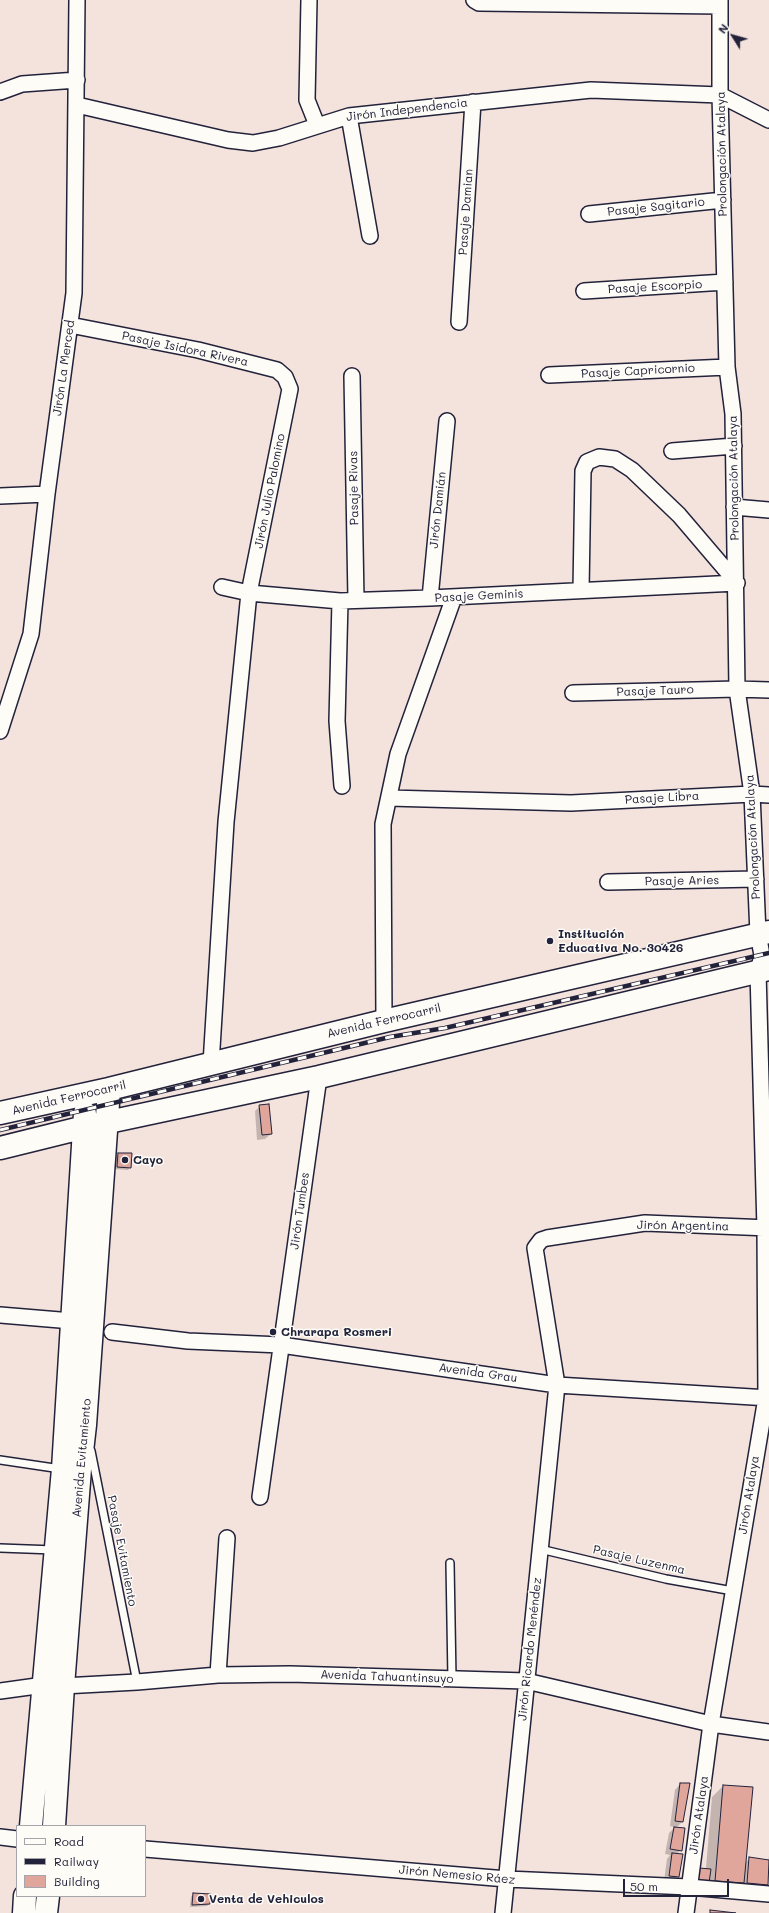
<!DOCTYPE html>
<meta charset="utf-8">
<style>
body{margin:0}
#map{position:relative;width:769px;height:1913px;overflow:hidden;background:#f4e2dc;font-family:Mali,sans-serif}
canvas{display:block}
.legend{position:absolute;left:16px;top:1825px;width:130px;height:72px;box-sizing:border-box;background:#fdfcf7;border:1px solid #a5a5ac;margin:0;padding:5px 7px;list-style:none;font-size:12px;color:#22223b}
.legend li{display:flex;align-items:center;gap:8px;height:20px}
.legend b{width:20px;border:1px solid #a5a5ac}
.north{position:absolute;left:713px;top:16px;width:40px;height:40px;-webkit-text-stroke:3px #fdfcf7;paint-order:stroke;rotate:307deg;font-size:11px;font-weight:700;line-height:16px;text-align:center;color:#22223b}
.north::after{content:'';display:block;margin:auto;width:14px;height:18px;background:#22223b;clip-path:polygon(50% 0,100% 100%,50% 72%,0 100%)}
.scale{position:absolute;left:623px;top:1879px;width:106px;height:18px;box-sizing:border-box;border:2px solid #22223b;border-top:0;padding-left:5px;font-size:12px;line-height:14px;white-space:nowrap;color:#22223b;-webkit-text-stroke:3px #fdfcf7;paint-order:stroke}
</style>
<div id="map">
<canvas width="769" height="1913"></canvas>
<ul class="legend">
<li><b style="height:5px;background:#fdfcf7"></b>Road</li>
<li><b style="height:5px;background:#22223b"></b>Railway</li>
<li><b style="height:11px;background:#e0a69c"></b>Building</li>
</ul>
<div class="north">N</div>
<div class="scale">50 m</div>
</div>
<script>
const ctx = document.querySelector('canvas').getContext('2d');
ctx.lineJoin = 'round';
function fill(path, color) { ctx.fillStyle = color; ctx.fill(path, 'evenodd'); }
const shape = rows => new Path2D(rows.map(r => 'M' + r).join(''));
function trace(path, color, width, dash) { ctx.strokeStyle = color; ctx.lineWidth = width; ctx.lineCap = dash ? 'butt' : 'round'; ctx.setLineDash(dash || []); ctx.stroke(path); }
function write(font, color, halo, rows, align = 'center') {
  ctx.font = font + ' Mali,sans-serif'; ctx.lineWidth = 3; ctx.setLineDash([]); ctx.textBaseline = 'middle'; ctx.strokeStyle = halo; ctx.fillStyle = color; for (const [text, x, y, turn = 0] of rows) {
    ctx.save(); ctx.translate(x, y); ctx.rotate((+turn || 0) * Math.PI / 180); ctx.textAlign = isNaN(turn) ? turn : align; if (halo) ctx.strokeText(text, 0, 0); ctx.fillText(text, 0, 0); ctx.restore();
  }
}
fill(shape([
 [260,1106,271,1134,265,1139,257,1140,255,1111],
 [118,1154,130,1167,128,1170,115,1169,116,1156],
 [680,1784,683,1821,676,1828,681,1850,676,1854,679,1876,673,1882,664,1881,667,1859,670,1855,665,1854,669,1833,675,1827,670,1826,675,1790],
 [723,1786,745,1863,750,1858,768,1861,769,1856,767,1884,761,1890,742,1888,743,1883,732,1893,704,1891,712,1797],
 [193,1894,209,1904,207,1906,190,1907,191,1897]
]), '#0003');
const building = shape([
 [269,1104,272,1134,262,1135,259,1105,269,1104],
 [118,1153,132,1153,131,1168,117,1167,118,1153],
 [680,1783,690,1783,683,1822,675,1821,680,1783],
 [723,1785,753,1787,744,1883,715,1881,723,1785],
 [674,1827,685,1828,682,1851,670,1849,674,1827],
 [672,1853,683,1854,679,1877,669,1876,672,1853],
 [749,1857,769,1860,768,1885,747,1883,749,1857],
 [699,1868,711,1869,709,1883,697,1881,699,1868],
 [193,1893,211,1894,210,1904,192,1905,193,1893],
 [710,1910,736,1913,710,1913,710,1910]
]);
fill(building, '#e0a69c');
trace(building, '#22223b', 1);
const lane = shape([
 [91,1451,137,1682],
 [0,1460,61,1469],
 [0,1548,54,1550],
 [540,1549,666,1579,733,1591],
 [450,1563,452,1679]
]);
const street = shape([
 [309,0,307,100,317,125],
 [474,0,479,3,720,6],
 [0,92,22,84,77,80],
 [77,105,228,140,253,143,279,138,349,116,591,90,720,95,769,120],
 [349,116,370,236],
 [589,214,723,200],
 [584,291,725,282],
 [459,322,473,102],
 [70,325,198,350,277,370,285,377,290,389,249,593,226,822,211,1064],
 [549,375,727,367],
 [352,376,356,600],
 [672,451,734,446],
 [0,496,47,494],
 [734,507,769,510],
 [222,587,249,593,340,601,430,598,737,583],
 [581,590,583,471,587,462,599,457,615,459,632,470,679,515,737,583],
 [430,598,447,421],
 [340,601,337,721,342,786],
 [573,693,737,689,769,690],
 [0,731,31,634,47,494,74,293,77,0],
 [389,798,571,803,752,794,769,795],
 [608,882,756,879],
 [384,1021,383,824,398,754,454,597],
 [0,1315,72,1321],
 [112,1332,188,1341,281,1345,557,1385,769,1398],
 [260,1497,319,1077],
 [218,1675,227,1538],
 [0,1691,44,1685,63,1686,137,1682,218,1675,290,1674,526,1681,711,1724,769,1732],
 [0,1837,17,1839],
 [145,1849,507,1879,689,1887,769,1894],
 [503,1913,557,1385,535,1248,541,1240,547,1238,645,1223,769,1228],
 [686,1913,711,1724,766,1398,765,1229,758,972,762,955,758,934,752,794,737,689,733,414,727,367,720,95,720,0]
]);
const primary = shape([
 [0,1113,109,1089,384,1021,769,932],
 [0,1148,85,1127,319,1077,769,969],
 [31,1826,63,1469,85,1113],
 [54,1826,63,1686,80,1469,85,1425,109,1089],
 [24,1913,25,1896],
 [46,1913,48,1896]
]);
trace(lane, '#22223b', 10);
trace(street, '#22223b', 18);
trace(primary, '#22223b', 25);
trace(lane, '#fdfcf7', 7);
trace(street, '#fdfcf7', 15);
trace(primary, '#fdfcf7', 22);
const rail = shape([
 [0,1130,390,1037,445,1028,769,953]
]);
trace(rail, '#22223b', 4.5);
trace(rail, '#fdfcf7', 3, [9]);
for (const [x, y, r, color] of [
 [550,941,4,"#22223b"],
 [125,1160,4,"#22223b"],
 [273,1332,4,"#22223b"],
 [201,1899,4,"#22223b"]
]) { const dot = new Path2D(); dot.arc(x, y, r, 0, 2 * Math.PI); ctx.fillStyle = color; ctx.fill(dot); trace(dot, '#fdfcf7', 1.5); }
write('12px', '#22223b', '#fdfcf7', [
 ["Jirón Independencia",407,110,-7],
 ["Prolongación Atalaya",722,154,-91],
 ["Pasaje Sagitario",656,207,-6],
 ["Pasaje Damian",466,212,-86],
 ["Pasaje Escorpio",655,287,-3],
 ["Pasaje Isidora Rivera",185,349,12],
 ["Jirón La Merced",64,368,-82],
 ["Pasaje Capricornio",638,371,-3],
 ["Prolongación Atalaya",734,478,-91],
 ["Pasaje Rivas",354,488,-91],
 ["Jirón Julio Palomino",270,491,-79],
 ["Jirón Damián",438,510,-84],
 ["Pasaje Geminis",479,596,-3],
 ["Pasaje Tauro",655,691,-2],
 ["Pasaje Libra",662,798,-3],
 ["Prolongación Atalaya",753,837,-93],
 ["Pasaje Aries",682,881,-1],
 ["Avenida Ferrocarril",384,1021,-13],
 ["Avenida Ferrocarril",69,1098,-13],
 ["Jirón Tumbes",300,1211,-82],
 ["Jirón Argentina",683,1226,1],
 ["Avenida Grau",478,1373,8],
 ["Avenida Evitamiento",82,1458,-85],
 ["Jirón Atalaya",749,1495,-81],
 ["Pasaje Evitamiento",122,1551,79],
 ["Pasaje Luzenma",639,1560,13],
 ["Jirón Ricardo Menéndez",530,1649,-84],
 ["Avenida Tahuantinsuyo",387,1677,2],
 ["Jirón Atalaya",699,1815,-82],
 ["Jirón Nemesio Ráez",457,1875,5]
]);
write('bold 12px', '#22223b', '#fdfcf7', [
 ["Institución",558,934],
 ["Educativa No. 30426",558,948],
 ["Cayo",133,1160],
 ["Chrarapa Rosmeri",281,1332],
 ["Venta de Vehiculos",209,1899]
], 'left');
</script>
